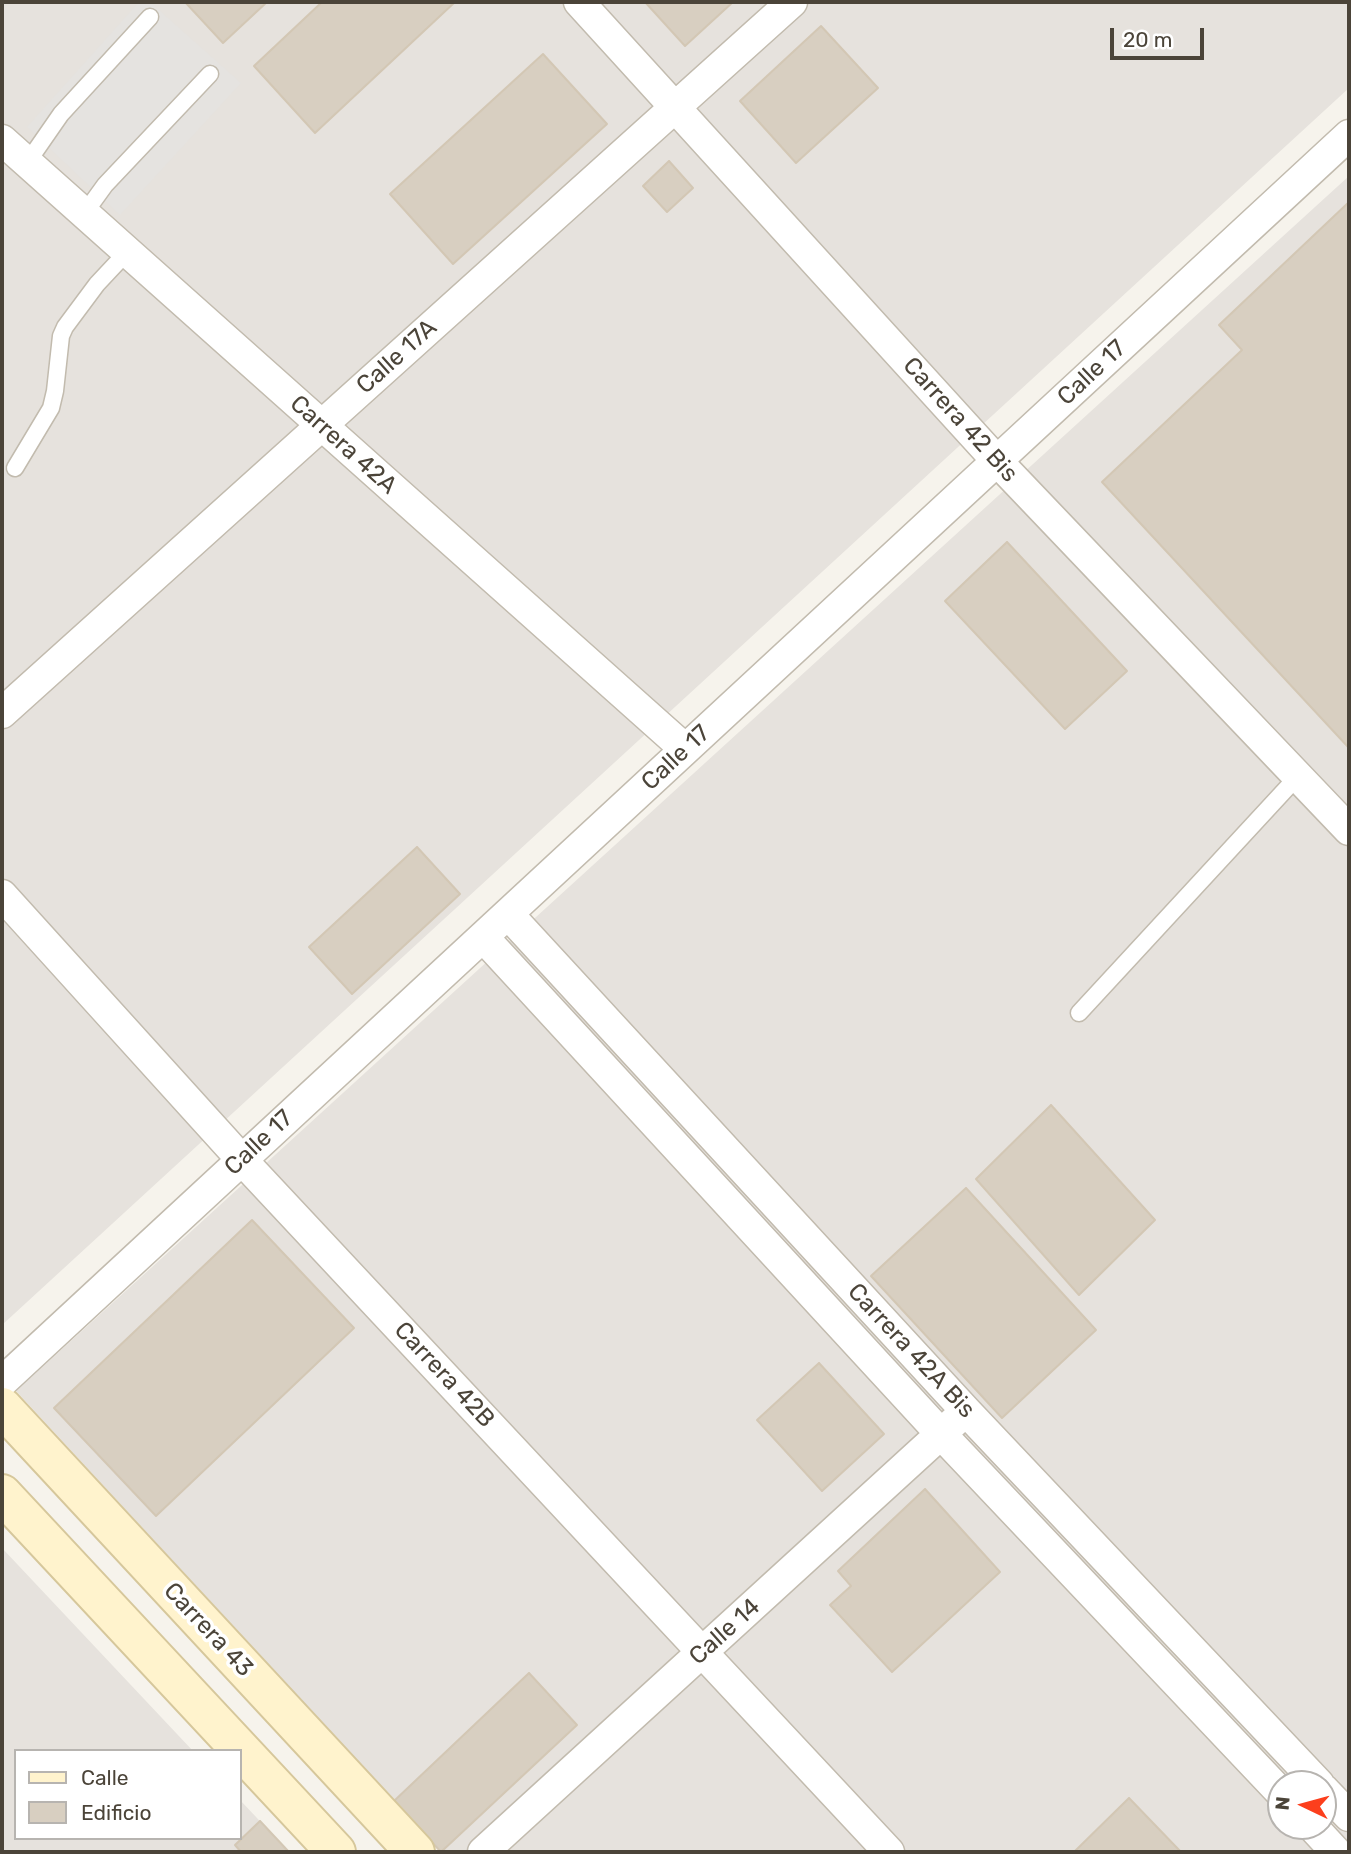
<!DOCTYPE html>
<style>
body{margin:0}
#map{position:relative;width:1351px;height:1854px;overflow:hidden;background:#f6f3ec;font-family:Rubik,sans-serif}
canvas{display:block}
.frame{position:absolute;inset:0;border:4px solid #4b4439;pointer-events:none}
.legend{position:absolute;left:14px;top:1749px;width:228px;height:91px;box-sizing:border-box;background:#fff;border:2px solid #b7b4b0;margin:0;padding:9px 12px;list-style:none;font-size:21px;color:#4b4439}
.legend li{display:flex;align-items:center;gap:14px;height:35px}
.legend b{width:35px;border:2px solid #b7b4b0}
.north{position:absolute;left:1267px;top:1770px;width:70px;height:70px;box-sizing:border-box;background:#fff;border:2px solid #b7b4b0;border-radius:50%;rotate:275deg;font-size:19px;font-weight:700;line-height:28px;text-align:center;color:#4b4439}
.north::after{content:'';display:block;margin:auto;width:24px;height:32px;background:#fc3f1d;clip-path:polygon(50% 0,100% 100%,50% 72%,0 100%)}
.scale{position:absolute;left:1110px;top:28px;width:94px;height:32px;box-sizing:border-box;border:4px solid #4b4439;border-top:0;padding-left:9px;font-size:21px;line-height:24px;white-space:nowrap;color:#4b4439;-webkit-text-stroke:5px #fff;paint-order:stroke}
</style>
<div id="map">
<canvas width="1351" height="1854"></canvas>
<div class="frame"></div>
<ul class="legend">
<li><b style="height:9px;background:#fff3cd"></b>Calle</li>
<li><b style="height:19px;background:#d8cfc1"></b>Edificio</li>
</ul>
<div class="north">N</div>
<div class="scale">20 m</div>
</div>
<script>
const ctx = document.querySelector('canvas').getContext('2d');
ctx.lineJoin = 'round';
function fill(path, color) { ctx.fillStyle = color; ctx.fill(path, 'evenodd'); }
const shape = rows => new Path2D(rows.map(r => 'M' + r).join(''));
function trace(path, color, width, dash) { ctx.strokeStyle = color; ctx.lineWidth = width; ctx.lineCap = dash ? 'butt' : 'round'; ctx.setLineDash(dash || []); ctx.stroke(path); }
function write(font, color, halo, rows, align = 'center') {
  ctx.font = font + ' Rubik,sans-serif'; ctx.lineWidth = 7; ctx.setLineDash([]); ctx.textBaseline = 'middle'; ctx.strokeStyle = halo; ctx.fillStyle = color; for (const [text, x, y, turn = 0] of rows) {
    ctx.save(); ctx.translate(x, y); ctx.rotate((+turn || 0) * Math.PI / 180); ctx.textAlign = isNaN(turn) ? turn : align; if (halo) ctx.strokeText(text, 0, 0); ctx.fillText(text, 0, 0); ctx.restore();
  }
}
fill(shape([
 [2,2,1349,2,1349,88,2,1325],
 [1349,176,1349,1852,442,1852,16,1391],
 [1281,1784,1323,1784,1323,1826,1281,1826],
 [2,1548,193,1751,16,1751,16,1838,240,1838,240,1800,289,1852,2,1852]
]), '#e6e2dd');
fill(shape([
 [139,2,150,2,241,83,120,215,27,127]
]), '#e5e3e0');
const building = shape([
 [185,2,267,2,223,43,185,2],
 [322,2,455,2,315,133,254,66,322,2],
 [645,2,733,2,685,46,645,2],
 [821,26,878,88,796,163,740,101,821,26],
 [543,54,607,124,453,264,390,194,543,54],
 [669,161,693,188,667,212,643,186,669,161],
 [1349,202,1349,748,1102,482,1242,350,1219,325,1349,202],
 [1007,542,1127,671,1065,729,945,601,1007,542],
 [417,847,460,894,352,994,309,947,417,847],
 [1051,1105,1155,1220,1079,1295,976,1179,1051,1105],
 [966,1188,1096,1330,1002,1418,871,1276,966,1188],
 [252,1220,354,1328,156,1516,54,1408,252,1220],
 [819,1363,884,1434,822,1491,757,1420,819,1363],
 [925,1489,1000,1572,892,1672,830,1605,851,1586,838,1571,925,1489],
 [529,1673,577,1725,441,1852,394,1801,529,1673],
 [1129,1798,1181,1852,1074,1852,1129,1798],
 [260,1821,289,1852,241,1852,235,1845,260,1821]
]);
fill(building, '#d8cfc1');
trace(building, '#d3c7b4', 2);
const lane = shape([
 [27,163,61,114,150,17],
 [84,214,105,185,210,74],
 [15,468,51,408,55,391,61,336,65,327,97,284,127,252],
 [1079,1013,1298,776]
]);
const street = shape([
 [579,2,997,461,1349,830],
 [2,140,685,749],
 [2,713,792,2],
 [2,895,242,1160,889,1852],
 [508,914,966,1411,1319,1784],
 [483,937,941,1434,1281,1793],
 [2,1382,1349,135],
 [1323,1789,1349,1816],
 [1312,1826,1336,1852],
 [483,1852,955,1421]
]);
const secondary = shape([
 [2,1407,415,1852],
 [2,1494,336,1852]
]);
trace(lane, '#c2bbae', 19);
trace(street, '#c2bbae', 33);
trace(secondary, '#d6c79b', 42);
trace(lane, '#fff', 16);
trace(street, '#fff', 30);
trace(secondary, '#fff3cd', 38);
write('24px', '#4b4439', '#fff', [
 ["Calle 17A",397,357,-42],
 ["Calle 17",1092,373,-43],
 ["Carrera 42 Bis",960,420,48],
 ["Carrera 42A",343,445,42],
 ["Calle 17",676,758,-43],
 ["Calle 17",259,1143,-43],
 ["Carrera 42A Bis",911,1351,47],
 ["Carrera 42B",444,1375,47],
 ["Carrera 43",208,1630,47],
 ["Calle 14",725,1632,-42]
]);
</script>
